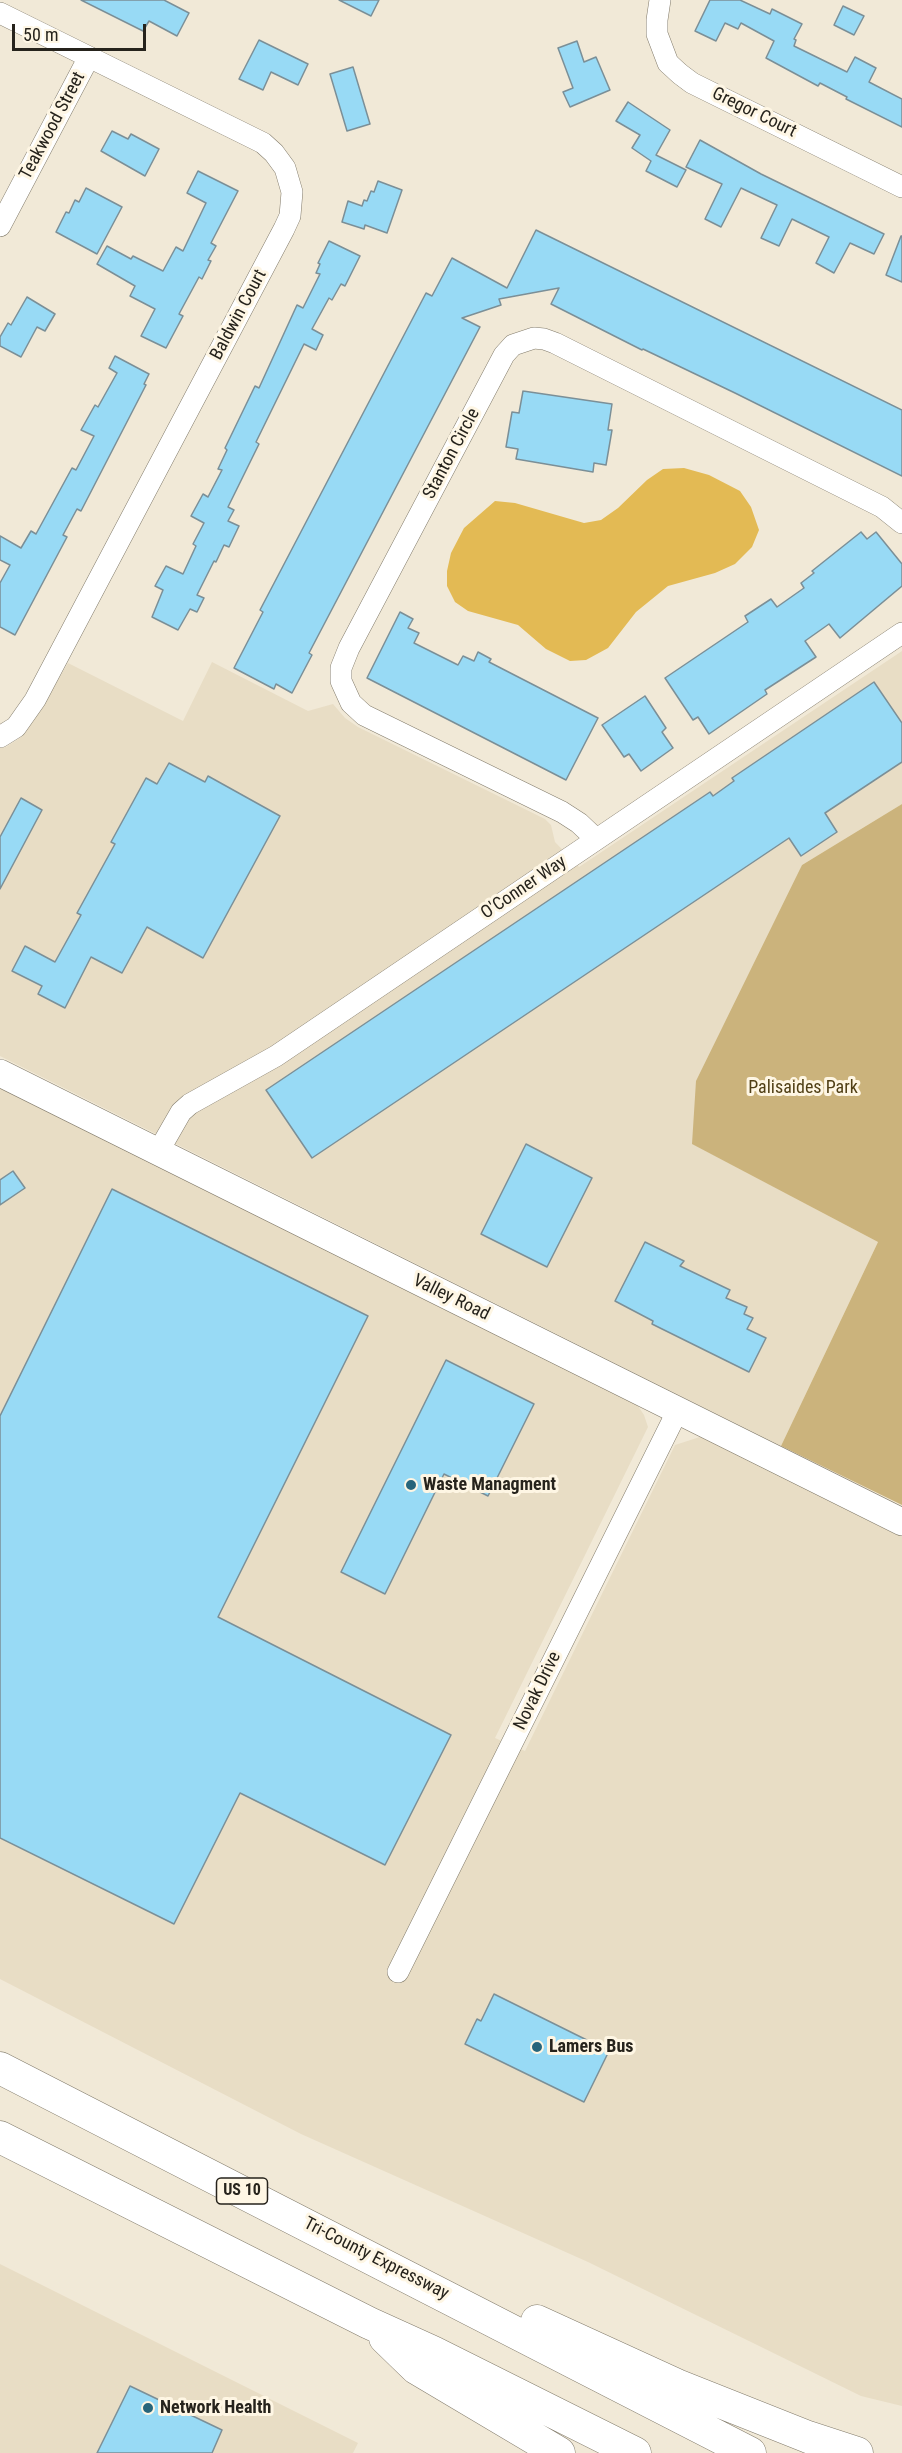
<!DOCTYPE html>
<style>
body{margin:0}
#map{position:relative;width:902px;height:2453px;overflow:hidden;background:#f1e9d7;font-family:"Roboto Condensed",sans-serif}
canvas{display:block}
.scale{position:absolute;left:12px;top:24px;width:134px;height:27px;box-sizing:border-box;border:3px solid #26231c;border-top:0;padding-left:8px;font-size:18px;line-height:21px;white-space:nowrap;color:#26231c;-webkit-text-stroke:4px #fef6e4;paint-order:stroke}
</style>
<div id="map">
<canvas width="902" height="2453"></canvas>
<div class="scale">50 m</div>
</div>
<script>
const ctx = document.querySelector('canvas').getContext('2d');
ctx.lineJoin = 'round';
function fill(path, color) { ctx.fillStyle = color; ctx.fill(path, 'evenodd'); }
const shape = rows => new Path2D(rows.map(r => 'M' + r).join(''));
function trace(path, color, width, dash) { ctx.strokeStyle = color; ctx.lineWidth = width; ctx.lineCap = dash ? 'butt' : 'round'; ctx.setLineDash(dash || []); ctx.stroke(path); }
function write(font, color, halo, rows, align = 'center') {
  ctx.font = font + ' "Roboto Condensed",sans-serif'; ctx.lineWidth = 6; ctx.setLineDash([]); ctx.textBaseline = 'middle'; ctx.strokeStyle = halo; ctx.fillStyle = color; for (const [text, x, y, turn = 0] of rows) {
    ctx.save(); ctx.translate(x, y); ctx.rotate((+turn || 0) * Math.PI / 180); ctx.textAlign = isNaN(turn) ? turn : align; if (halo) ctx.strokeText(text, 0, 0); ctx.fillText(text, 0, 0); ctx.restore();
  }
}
fill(shape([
 [902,651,902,804,802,865,693,1144,878,1242,781,1446,0,1056,0,748,6,747,20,738,34,720,68,663,183,721,212,662,308,711,333,704,345,718,358,727,545,819,551,825,555,842,579,867],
 [0,1088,636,1403,644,1415,648,1427,495,1738,525,1751,675,1445,706,1435,902,1532,902,2406,861,2396,588,2262,301,2134,0,1979],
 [0,2264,358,2443,353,2453,0,2453]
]), '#e8ddc5');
fill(shape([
 [902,804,902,1505,781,1446,878,1242,692,1144,696,1081,802,865]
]), '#cbb37c');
fill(shape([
 [684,468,709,475,740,491,751,507,759,530,752,547,735,564,715,573,668,586,636,612,608,648,586,660,570,661,546,649,518,625,468,611,455,602,447,586,447,571,451,553,464,528,495,501,515,503,584,523,601,520,618,508,647,480,663,469]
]), '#e3ba54');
const building = shape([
 [81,0,164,0,189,13,177,36,149,21,143,31,81,0],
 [339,0,379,0,371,16,339,0],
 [710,0,740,0,770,14,772,9,802,24,794,39,796,40,794,46,847,72,855,57,876,68,869,82,902,99,902,127,846,99,847,97,820,83,818,86,766,58,774,41,741,23,738,29,725,23,716,41,695,31,710,0],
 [843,6,864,16,854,35,834,25,843,6],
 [259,40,308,64,298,85,271,72,263,90,239,79,259,40],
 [577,41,584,62,596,57,610,90,570,107,563,92,573,88,558,48,577,41],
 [353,67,370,124,347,131,330,74,353,67],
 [628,102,670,130,656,155,686,170,677,187,646,171,651,161,632,148,640,135,616,121,628,102],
 [112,131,128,139,131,134,159,149,145,176,101,151,112,131],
 [700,140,761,174,884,234,874,254,850,243,834,273,816,263,829,237,792,219,779,246,761,238,777,205,741,188,721,227,705,219,722,184,686,167,700,140],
 [198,171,238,191,211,243,216,246,208,260,211,261,202,279,199,277,179,314,183,316,166,348,141,336,155,309,130,296,135,286,97,264,107,246,131,259,133,256,163,271,176,247,183,251,206,203,187,193,198,171],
 [378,181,402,190,387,233,365,225,364,229,342,222,348,201,362,206,364,200,367,201,371,191,374,192,378,181],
 [86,188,122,207,97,254,56,232,66,212,69,213,75,200,79,202,86,188],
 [536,230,902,410,902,476,735,393,643,349,642,350,551,304,559,288,499,299,501,305,462,318,480,327,309,653,312,655,292,693,276,684,274,689,234,668,263,612,260,610,426,293,432,296,452,258,507,288,536,230],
 [901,236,902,236,902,282,886,275,901,236],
 [329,241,360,256,345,286,341,284,332,300,329,298,312,329,323,335,316,350,304,344,256,442,259,444,228,507,234,510,228,521,239,526,229,547,224,545,216,562,214,561,197,595,204,598,197,612,190,609,178,630,152,617,163,590,155,586,166,566,183,574,196,546,193,544,204,523,191,516,203,494,208,497,222,470,218,469,227,450,225,448,255,386,259,388,297,305,303,308,320,274,316,273,320,264,318,263,329,241],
 [27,297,55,314,45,331,37,327,21,357,0,346,0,337,8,323,11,325,27,297],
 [115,356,149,374,144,384,146,385,81,511,77,509,63,535,67,537,15,635,0,627,0,583,10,565,0,560,0,536,21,548,31,531,36,534,72,468,76,470,94,436,81,430,95,405,98,407,117,373,109,368,115,356],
 [523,391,612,404,608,430,612,430,606,465,594,463,593,472,516,459,518,449,506,447,512,412,519,413,523,391],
 [861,532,867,539,876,532,902,564,902,586,840,638,829,624,805,641,816,657,765,690,767,694,709,734,698,717,693,720,665,678,748,622,745,616,771,599,777,607,804,588,801,583,814,573,812,571,861,532],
 [400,612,413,619,408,628,419,633,414,643,458,665,463,656,474,661,478,652,491,659,489,662,598,718,566,780,367,678,400,612],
 [874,682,902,723,902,762,825,813,837,832,801,856,789,838,312,1158,266,1090,710,792,713,796,734,781,732,778,874,682],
 [645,696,666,728,662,732,673,748,641,771,629,754,624,757,602,725,645,696],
 [169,763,205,782,208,776,280,816,203,958,147,927,122,973,91,957,65,1008,38,994,42,986,12,971,25,946,55,962,81,915,77,913,115,844,111,842,146,778,157,784,169,763],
 [21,798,42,810,0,889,0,837,21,798],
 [526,1144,592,1178,547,1267,481,1234,526,1144],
 [13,1171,25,1188,0,1205,0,1180,13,1171],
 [112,1189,368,1316,218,1617,451,1735,385,1865,240,1793,174,1924,0,1838,0,1416,112,1189],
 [645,1242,684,1261,680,1266,730,1290,726,1298,747,1307,744,1314,753,1318,747,1329,766,1338,749,1372,652,1324,653,1321,615,1301,645,1242],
 [446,1360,534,1404,488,1496,444,1474,385,1594,341,1572,446,1360],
 [494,1994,609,2051,584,2102,465,2044,477,2019,481,2021,494,1994],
 [130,2386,222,2430,212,2453,97,2453,130,2386]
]);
fill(building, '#98daf5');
trace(building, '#7b8f97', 1.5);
const minor = shape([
 [660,0,657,20,657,34,668,63,680,74,692,83,902,187],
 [0,13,263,143,274,153,285,168,292,192,290,216,284,229,35,700,16,727,0,737],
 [0,226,89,57],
 [596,839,579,823,562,812,364,715,351,703,341,681,341,668,349,648,504,355,513,345,534,338,544,339,555,343,882,507,902,523],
 [158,1152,181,1112,190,1104,276,1056,902,633],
 [398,1972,678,1410]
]);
const major = shape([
 [0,1073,902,1522]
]);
const highway = shape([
 [0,2068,750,2453],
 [0,2137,369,2323,433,2352,635,2453],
 [537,2321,677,2385,808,2437,857,2453],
 [385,2338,416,2368,559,2453]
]);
trace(minor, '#827b6b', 22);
trace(major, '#827b6b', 28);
trace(highway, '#827b6b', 33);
trace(minor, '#fff', 21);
trace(major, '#fff', 27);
trace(highway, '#fff', 32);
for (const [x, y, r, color] of [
 [411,1485,6,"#27657b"],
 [537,2047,6,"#27657b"],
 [148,2408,6,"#27657b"]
]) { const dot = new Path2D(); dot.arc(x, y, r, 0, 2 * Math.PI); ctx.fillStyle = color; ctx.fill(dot); trace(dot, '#fef6e4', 2); }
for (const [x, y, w] of [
 [242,2191,51]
]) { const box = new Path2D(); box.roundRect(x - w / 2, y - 13, w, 26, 4.5); ctx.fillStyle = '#fef6e4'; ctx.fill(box); trace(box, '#26231c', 1.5); }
write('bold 16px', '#26231c', null, [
 ["US 10",242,2191]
]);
write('18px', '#26231c', '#fef6e4', [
 ["Gregor Court",754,113,26],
 ["Teakwood Street",53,126,-62],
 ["Baldwin Court",239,315,-62],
 ["Stanton Circle",452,454,-62],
 ["O'Conner Way",524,888,-34],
 ["Valley Road",451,1298,26],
 ["Novak Drive",538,1691,-64],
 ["Tri-County Expressway",376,2259,27]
]);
write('18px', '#503f15', '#fef6e4', [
 ["Palisaides Park",803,1088]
]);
write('bold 18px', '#26231c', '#fef6e4', [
 ["Waste Managment",423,1485],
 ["Lamers Bus",549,2047],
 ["Network Health",160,2408]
], 'left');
</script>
